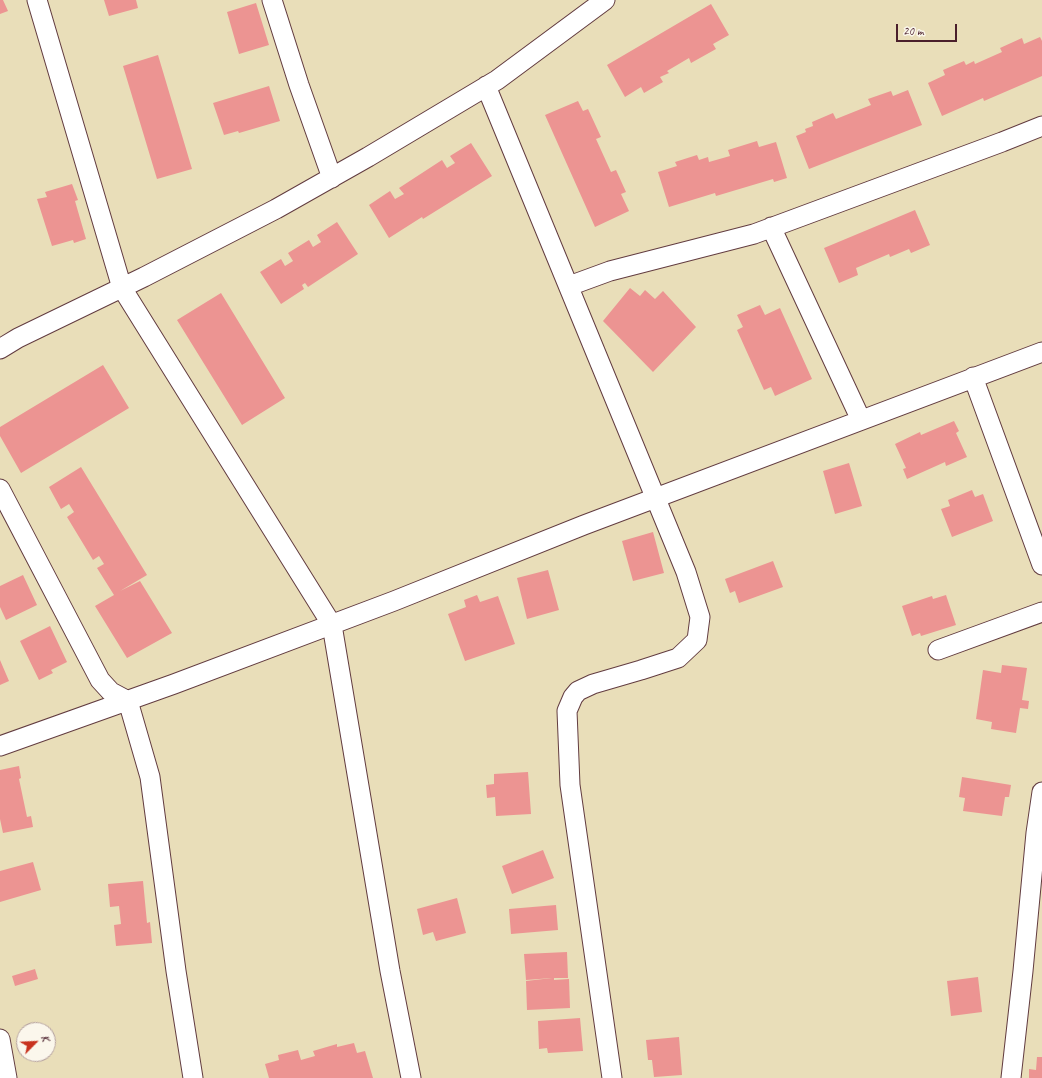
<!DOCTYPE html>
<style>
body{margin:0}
#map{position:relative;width:1042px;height:1078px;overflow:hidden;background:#e9deb9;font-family:Caveat,sans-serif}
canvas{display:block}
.north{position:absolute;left:16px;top:1022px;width:40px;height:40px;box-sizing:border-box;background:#fbf7ec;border:1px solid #b4a19f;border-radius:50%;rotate:66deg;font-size:11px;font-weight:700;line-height:16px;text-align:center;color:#4a1f2b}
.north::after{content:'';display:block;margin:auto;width:14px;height:18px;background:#c8321e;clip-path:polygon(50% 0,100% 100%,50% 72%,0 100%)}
.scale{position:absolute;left:896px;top:24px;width:61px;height:18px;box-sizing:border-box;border:2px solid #4a1f2b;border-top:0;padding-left:5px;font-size:12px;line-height:14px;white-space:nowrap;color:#4a1f2b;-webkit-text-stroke:3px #fbf7ec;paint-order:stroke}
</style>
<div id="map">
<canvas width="1042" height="1078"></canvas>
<div class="north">K</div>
<div class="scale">20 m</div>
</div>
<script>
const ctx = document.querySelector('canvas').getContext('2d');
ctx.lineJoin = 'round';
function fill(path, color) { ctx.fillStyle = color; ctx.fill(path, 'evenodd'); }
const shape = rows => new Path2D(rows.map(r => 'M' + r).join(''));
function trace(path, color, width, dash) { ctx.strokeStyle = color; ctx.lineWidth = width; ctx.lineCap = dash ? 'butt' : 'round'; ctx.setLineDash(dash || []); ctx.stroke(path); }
fill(shape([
 [0,0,3,0,8,11,0,14],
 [104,0,136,0,138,8,109,16],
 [256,3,269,45,239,54,227,12],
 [711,4,729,35,713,44,716,49,691,63,689,58,667,71,669,73,660,77,663,82,644,93,641,87,625,97,607,65],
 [1040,37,1042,41,1042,76,984,101,983,98,942,116,928,83,945,75,943,70,964,61,966,65,974,61,975,64,1002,52,1000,48,1022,38,1024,44],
 [158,55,192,169,157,179,123,66],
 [269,86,280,121,239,133,238,131,224,135,213,103],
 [908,90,922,125,809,169,796,136,806,132,805,129,813,126,812,122,833,113,836,119,871,105,868,99,891,91,893,96],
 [578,101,583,111,588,109,601,137,596,139,611,172,616,170,626,192,621,194,629,211,595,227,545,115],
 [757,141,759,147,776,142,787,178,774,182,773,179,716,196,715,193,669,207,658,172,677,166,675,162,697,155,699,160,708,157,709,162,730,156,728,150],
 [471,143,492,176,423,219,422,217,389,238,369,205,390,191,395,199,404,194,399,188,442,160,447,168,455,163,450,156],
 [72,184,78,200,75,201,86,239,74,243,73,240,52,246,37,199,47,197,45,192],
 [915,210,930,245,911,253,909,249,890,257,889,254,856,268,858,275,839,283,824,248],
 [337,222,358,254,308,287,305,283,302,285,304,289,281,304,260,272,281,259,285,266,293,261,288,253,309,240,313,247,321,242,317,235],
 [630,288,640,296,645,290,655,299,663,291,696,327,653,372,603,321],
 [221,293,285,398,242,425,177,320],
 [760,305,765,315,780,308,812,379,775,396,771,387,764,390,737,330,743,327,737,315],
 [103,365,129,408,21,473,0,436,0,427],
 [954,421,959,431,956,433,967,457,946,466,945,462,907,479,903,469,906,468,895,444,920,432,921,435],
 [849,463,862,506,835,514,823,471],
 [81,467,147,575,120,591,140,581,172,633,127,658,95,606,114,595,97,568,104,564,99,556,93,560,67,517,74,512,69,504,61,509,49,487],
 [972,490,975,497,983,494,993,521,952,537,941,509,950,506,948,500],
 [653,532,664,573,633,581,622,541],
 [773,561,783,587,739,603,735,591,730,593,725,579],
 [548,570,559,610,527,619,517,578],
 [23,575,37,605,6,620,0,607,0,586],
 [477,595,480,602,498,596,515,644,465,661,448,614,466,607,464,600],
 [946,595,956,625,921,636,920,633,912,636,902,606,932,596,933,599],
 [50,626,67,662,51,670,53,673,39,680,20,641],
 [0,660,9,681,0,685],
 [1002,665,1027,668,1022,700,1029,701,1028,709,1020,708,1016,733,991,729,992,722,976,719,983,670,1001,673],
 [19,766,21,778,19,779,27,817,31,816,33,827,3,833,0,819,0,770],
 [528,772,531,814,496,816,495,797,487,798,486,785,494,784,494,774],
 [962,777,1011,785,1009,797,1005,797,1002,816,963,811,965,798,959,797],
 [543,850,554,878,512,894,502,866],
 [33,862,41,890,0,902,0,871],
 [143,881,147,923,150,922,152,943,116,946,114,925,121,924,119,906,110,907,108,884],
 [457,898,466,933,436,941,433,932,423,935,417,909],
 [556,905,558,930,511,934,509,909],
 [567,952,568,978,554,978,554,980,569,979,570,1008,527,1010,526,981,552,978,526,980,524,954],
 [35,969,38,979,15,986,12,976],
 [978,977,982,1012,951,1016,947,981],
 [580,1018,583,1051,548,1053,547,1048,539,1049,538,1021],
 [679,1037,682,1075,654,1077,652,1060,648,1060,646,1040],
 [354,1043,357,1053,365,1051,373,1078,269,1078,265,1064,279,1060,278,1055,298,1050,301,1060,315,1056,313,1051,337,1044,337,1047],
 [1037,1057,1042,1057,1042,1078,1029,1078,1029,1069,1036,1070]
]), '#ec9492');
const minor = shape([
 [37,0,122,288,332,625,390,971,411,1078],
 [272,0,299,85,332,178],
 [486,86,686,572,700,617,697,640,678,658,641,670,593,684,578,691,573,697,567,711,570,785,612,1078],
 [771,227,861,420],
 [569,286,610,271,754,234,1002,142,1042,126],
 [0,349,18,338,144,277,276,209,368,157,497,80,605,0],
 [973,377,1042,565],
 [0,489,100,680,111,692,128,701,150,777,176,971,193,1078],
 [938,650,1042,612],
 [0,746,174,684,394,601,584,525,1042,352],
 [0,1039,7,1078],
 [1011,1078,1023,971,1036,833,1042,792]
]);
trace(minor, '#623c40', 21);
trace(minor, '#fff', 19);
</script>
